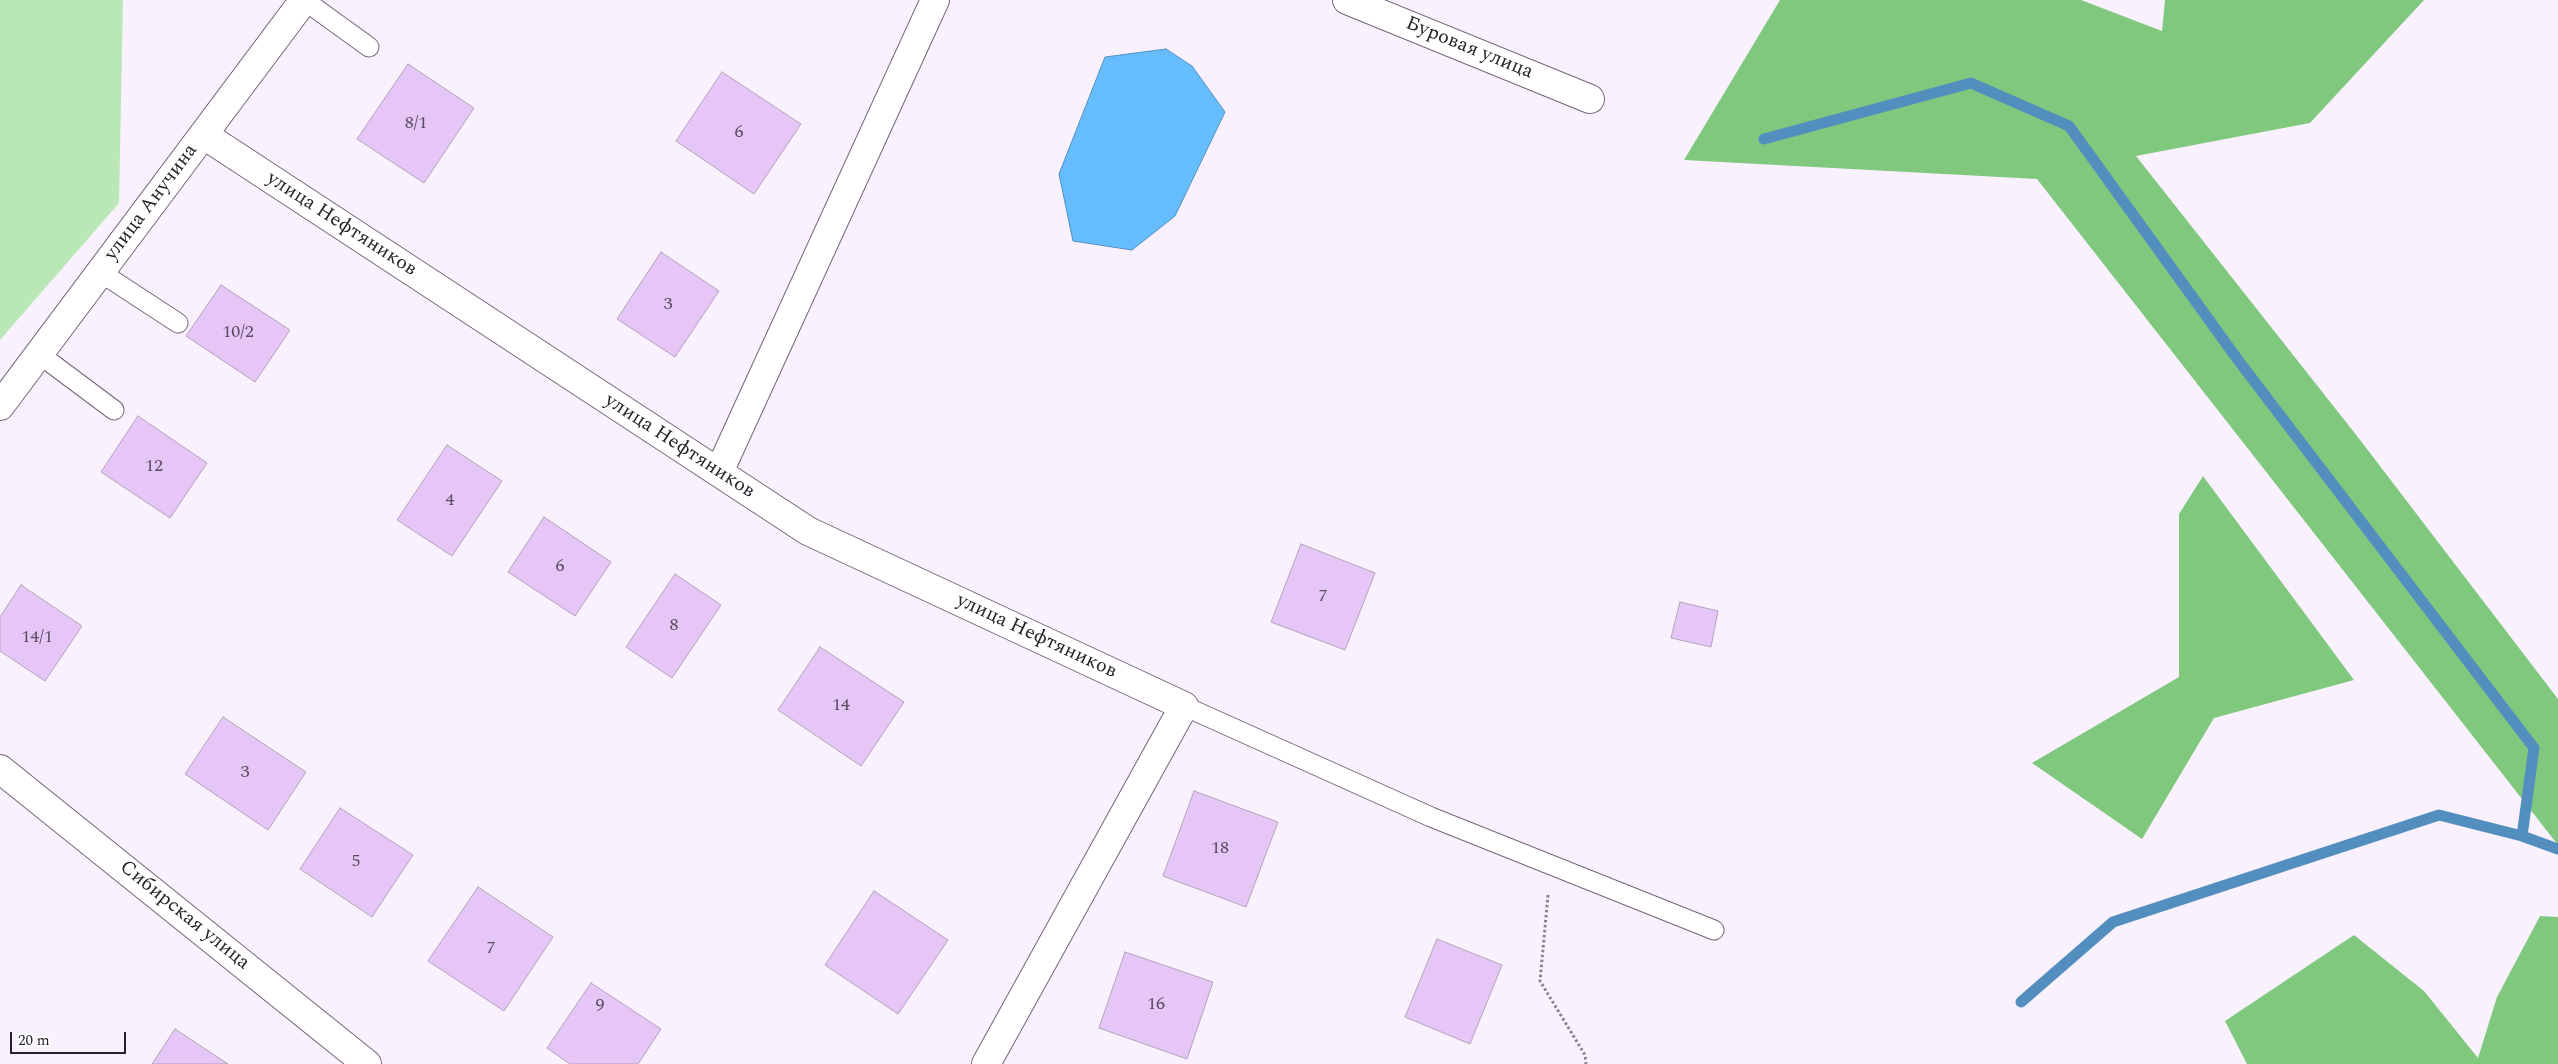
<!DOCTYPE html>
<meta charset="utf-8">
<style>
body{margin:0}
#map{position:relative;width:2558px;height:1064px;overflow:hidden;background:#f9f1fe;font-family:Spectral,serif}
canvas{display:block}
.scale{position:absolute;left:10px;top:1032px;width:116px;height:22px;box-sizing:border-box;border:2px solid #28232b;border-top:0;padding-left:6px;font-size:15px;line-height:18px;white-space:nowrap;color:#28232b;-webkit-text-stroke:4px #fff;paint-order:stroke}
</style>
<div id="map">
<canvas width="2558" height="1064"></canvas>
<div class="scale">20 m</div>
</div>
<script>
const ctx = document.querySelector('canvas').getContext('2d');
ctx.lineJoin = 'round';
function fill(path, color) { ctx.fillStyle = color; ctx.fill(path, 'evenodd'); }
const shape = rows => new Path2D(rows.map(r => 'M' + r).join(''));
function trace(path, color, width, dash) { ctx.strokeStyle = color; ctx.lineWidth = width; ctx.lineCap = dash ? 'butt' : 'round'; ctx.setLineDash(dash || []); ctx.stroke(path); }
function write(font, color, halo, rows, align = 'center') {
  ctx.font = font + ' Spectral,serif'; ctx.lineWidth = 4; ctx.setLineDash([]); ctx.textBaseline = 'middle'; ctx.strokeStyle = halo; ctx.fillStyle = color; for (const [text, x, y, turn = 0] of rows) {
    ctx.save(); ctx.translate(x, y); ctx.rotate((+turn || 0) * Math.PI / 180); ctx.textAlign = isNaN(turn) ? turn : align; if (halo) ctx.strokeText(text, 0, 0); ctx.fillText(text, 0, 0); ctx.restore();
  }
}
fill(shape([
 [0,0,123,0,119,203,0,340]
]), '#b9e8b6');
fill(shape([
 [1780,0,2081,0,2162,31,2165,0,2424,0,2310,123,2136,156,2357,436,2558,699,2558,845,2037,179,1684,160],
 [2203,476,2354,680,2214,718,2142,839,2032,763,2179,677,2179,514],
 [2540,916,2558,917,2558,1064,2247,1064,2225,1021,2354,935,2424,991,2478,1058,2497,997]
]), '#81c87f');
const water = shape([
 [1166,49,1192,66,1225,112,1175,216,1132,250,1073,241,1059,174,1105,57,1166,49]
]);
fill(water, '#66bdfd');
trace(water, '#538fbe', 1);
trace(shape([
 [1764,139,1971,83,2069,126,2238,360,2534,748,2522,836],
 [2021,1002,2113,922,2439,815,2522,836,2558,849]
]), '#538fbe', 11);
const building = shape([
 [408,64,474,108,424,183,357,139,408,64],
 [722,72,801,124,754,194,676,141,722,72],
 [661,252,719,291,675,357,617,319,661,252],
 [221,285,290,330,255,382,186,336,221,285],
 [138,416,207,463,170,518,101,472,138,416],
 [447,445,502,481,452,556,397,520,447,445],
 [544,517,611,562,575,616,508,572,544,517],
 [1301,544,1375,573,1345,650,1271,622,1301,544],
 [675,574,721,605,672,678,626,647,675,574],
 [21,585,82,626,45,681,0,651,0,617,21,585],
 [1680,602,1718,611,1711,647,1671,638,1680,602],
 [820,647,904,702,861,766,778,710,820,647],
 [223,717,306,772,268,830,185,774,223,717],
 [1194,791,1278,822,1246,907,1163,876,1194,791],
 [340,808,413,855,372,917,300,869,340,808],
 [478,887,553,937,504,1011,428,961,478,887],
 [874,891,948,940,898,1014,825,965,874,891],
 [1437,939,1502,965,1470,1044,1405,1017,1437,939],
 [1125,952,1213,982,1187,1059,1099,1028,1125,952],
 [591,983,661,1029,638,1064,570,1064,547,1048,591,983],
 [175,1029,228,1064,152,1064,175,1029]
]);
fill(building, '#e6c6f7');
trace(building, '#b1a3b8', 1);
const service = shape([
 [304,0,369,47],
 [100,272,178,323],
 [39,354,114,410],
 [1184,706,1431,817,1714,930]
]);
const minor = shape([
 [1347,0,1590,99],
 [204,135,808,531,1184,706,986,1064],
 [0,406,304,0],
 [719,472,935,0],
 [0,769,367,1064]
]);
trace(service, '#736679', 21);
trace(minor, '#736679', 30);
trace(shape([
 [1548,895,1540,981,1585,1055,1586,1064]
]), '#88828c', 3, [2.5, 2.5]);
trace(service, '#fff', 19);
trace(minor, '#fff', 28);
write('18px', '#584c5e', null, [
 ["8/1",416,124],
 ["6",739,133],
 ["3",668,305],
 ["10/2",238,333],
 ["12",154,467],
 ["4",450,501],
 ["6",560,567],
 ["7",1323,597],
 ["8",674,626],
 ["14/1",37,638],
 ["14",841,706],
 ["3",245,773],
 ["18",1220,849],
 ["5",356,862],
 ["7",491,949],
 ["16",1156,1005],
 ["9",600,1006]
]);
write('20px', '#28232b', '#fff', [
 ["Буровая улица",1469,49,22],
 ["улица Анучина",152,203,-53],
 ["улица Нефтяников",341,225,33],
 ["улица Нефтяников",679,447,33],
 ["улица Нефтяников",1036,637,25],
 ["Сибирская улица",184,916,39]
]);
</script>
